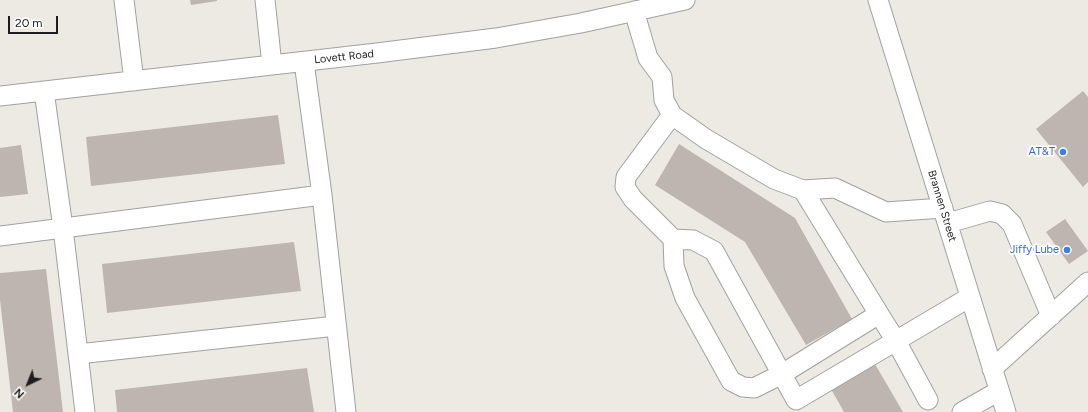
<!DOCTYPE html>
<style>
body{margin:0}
#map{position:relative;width:1088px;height:412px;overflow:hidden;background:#edeae3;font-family:Figtree,sans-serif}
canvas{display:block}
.north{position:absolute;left:8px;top:364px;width:40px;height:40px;-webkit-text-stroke:3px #fff;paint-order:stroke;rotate:223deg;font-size:11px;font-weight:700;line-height:16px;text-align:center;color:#1d1d1d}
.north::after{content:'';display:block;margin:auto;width:14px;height:18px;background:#1d1d1d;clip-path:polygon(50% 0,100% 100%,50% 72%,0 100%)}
.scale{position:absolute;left:8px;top:16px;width:50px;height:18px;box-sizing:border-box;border:2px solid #1d1d1d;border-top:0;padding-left:5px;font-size:12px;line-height:14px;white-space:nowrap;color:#1d1d1d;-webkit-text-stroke:3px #fff;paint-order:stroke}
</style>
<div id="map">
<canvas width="1088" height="412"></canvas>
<div class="north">N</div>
<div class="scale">20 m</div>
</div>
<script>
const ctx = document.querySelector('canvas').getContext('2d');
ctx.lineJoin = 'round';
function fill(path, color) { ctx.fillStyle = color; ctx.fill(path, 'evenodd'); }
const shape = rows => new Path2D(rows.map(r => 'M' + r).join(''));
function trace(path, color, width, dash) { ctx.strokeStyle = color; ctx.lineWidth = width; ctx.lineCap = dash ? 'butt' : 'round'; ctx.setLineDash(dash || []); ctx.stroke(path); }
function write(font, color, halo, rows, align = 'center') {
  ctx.font = font + ' Figtree,sans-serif'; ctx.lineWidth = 3.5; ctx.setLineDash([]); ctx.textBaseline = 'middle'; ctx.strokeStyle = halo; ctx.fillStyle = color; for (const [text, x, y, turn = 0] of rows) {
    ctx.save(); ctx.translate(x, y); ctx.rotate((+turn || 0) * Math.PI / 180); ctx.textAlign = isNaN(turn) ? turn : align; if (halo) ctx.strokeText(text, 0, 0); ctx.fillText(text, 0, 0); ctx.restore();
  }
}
fill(shape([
 [190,0,217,0,217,1,191,5],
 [1083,91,1088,97,1088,182,1083,187,1036,129],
 [278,115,285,164,91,186,86,137],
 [679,144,795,218,852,319,806,345,745,242,655,185],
 [21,145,28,194,0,197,0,148],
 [1065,219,1088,251,1069,264,1046,232],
 [294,242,301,291,107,313,102,264],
 [46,269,63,412,13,412,0,300,0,273],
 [875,364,903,412,844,412,831,389],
 [307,368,314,412,117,412,115,390]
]), '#beb5b0');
const minor = shape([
 [124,0,134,81],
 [265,0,272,65],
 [878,0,1006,412],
 [634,11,648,58,662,77,664,100,672,115,706,139,774,179,803,190,835,188,886,212,943,208],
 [304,62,322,195,346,412],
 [44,91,63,228,85,412],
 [0,96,377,53,496,38,581,23,685,0],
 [672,115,626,177,625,187,633,199,673,239,674,266,685,298,731,381,743,387,754,388,782,374,879,314,803,190],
 [948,223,990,211,1002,214,1012,224,1051,316],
 [0,236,322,195],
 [673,239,693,240,714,251,796,400,970,297],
 [879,314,896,341,928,400],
 [78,354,336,326],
 [992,369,1088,282],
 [962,412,999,391]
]);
trace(minor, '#a1a1a1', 21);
trace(minor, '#fff', 19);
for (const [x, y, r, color] of [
 [1063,152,4,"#3f7fe0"],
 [1067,250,4,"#3f7fe0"]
]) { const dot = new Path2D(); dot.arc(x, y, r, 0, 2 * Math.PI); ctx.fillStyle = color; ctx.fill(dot); trace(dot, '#fff', 1.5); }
write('11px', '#1d1d1d', '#fff', [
 ["Lovett Road",344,57,-6],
 ["Brannen Street",942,206,73]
]);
write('11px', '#366cbe', '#fff', [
 ["AT&T",1055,152],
 ["Jiffy Lube",1059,250]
], 'right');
</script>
